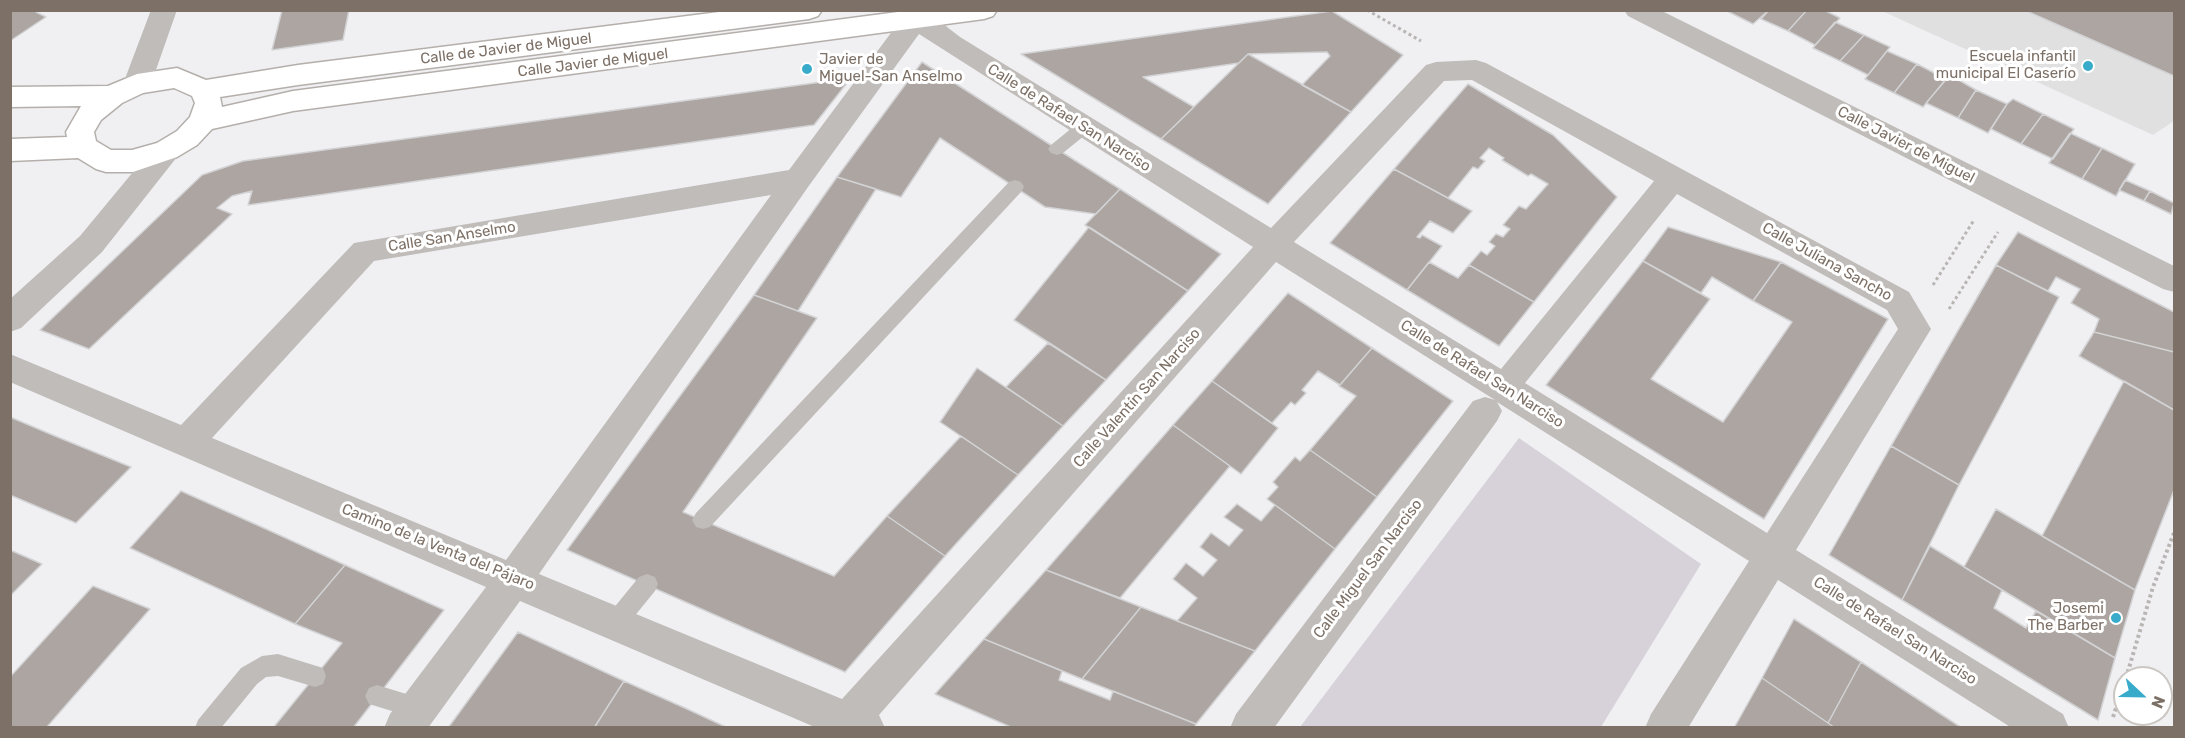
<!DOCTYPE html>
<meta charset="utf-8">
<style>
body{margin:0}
#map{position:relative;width:2185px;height:738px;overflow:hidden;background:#f0f0f3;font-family:Rubik,sans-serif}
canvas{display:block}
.frame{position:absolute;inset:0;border:12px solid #7d7066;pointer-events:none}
.north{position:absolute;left:2113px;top:666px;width:60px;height:60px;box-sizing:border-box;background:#fff;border:2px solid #cbc6c2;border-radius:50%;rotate:112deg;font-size:16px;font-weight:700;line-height:24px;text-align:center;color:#7d7066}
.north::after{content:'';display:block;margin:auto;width:21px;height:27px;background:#38abcb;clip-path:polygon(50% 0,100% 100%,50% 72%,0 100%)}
</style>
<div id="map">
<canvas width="2185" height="738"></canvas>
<div class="frame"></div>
<div class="north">N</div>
</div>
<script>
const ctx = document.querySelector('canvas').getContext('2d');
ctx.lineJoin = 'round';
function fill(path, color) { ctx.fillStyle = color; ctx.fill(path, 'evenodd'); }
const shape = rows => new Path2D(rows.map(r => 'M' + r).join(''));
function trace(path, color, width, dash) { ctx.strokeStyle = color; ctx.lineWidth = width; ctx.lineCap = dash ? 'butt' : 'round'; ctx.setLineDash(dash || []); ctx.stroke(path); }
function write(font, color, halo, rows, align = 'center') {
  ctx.font = font + ' Rubik,sans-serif'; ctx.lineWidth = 6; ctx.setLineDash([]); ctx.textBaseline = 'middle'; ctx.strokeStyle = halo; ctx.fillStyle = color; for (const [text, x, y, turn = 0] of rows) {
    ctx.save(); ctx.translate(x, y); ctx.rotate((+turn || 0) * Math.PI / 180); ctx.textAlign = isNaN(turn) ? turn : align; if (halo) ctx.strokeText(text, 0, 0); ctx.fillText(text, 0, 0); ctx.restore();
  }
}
fill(shape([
 [1882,11,2174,11,2174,121,2153,135]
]), '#e1e0e1');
fill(shape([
 [1519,438,1701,564,1601,727,1300,727]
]), '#d7d2da');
const building = shape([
 [10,10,38,10,36,12,46,17,10,41,10,10],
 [282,10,349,10,343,40,272,50,282,10],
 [1769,10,1753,24,1727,11,1728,10,1769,10],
 [1769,10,1807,10,1788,31,1761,19,1769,10],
 [1807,10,1824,10,1840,18,1815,45,1788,31,1807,10],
 [2024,10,2174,10,2174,76,2024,10],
 [1332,11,1403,55,1351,112,1302,85,1330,56,1327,52,1248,54,1239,63,1143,77,1194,107,1161,139,1021,54,1332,11],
 [1835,22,1864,35,1840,61,1813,48,1835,22],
 [1864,35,1890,47,1868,75,1840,61,1864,35],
 [1887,51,1917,64,1894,93,1865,79,1887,51],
 [1248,54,1351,112,1268,204,1161,139,1248,54],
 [922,62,1057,149,1120,189,1096,214,1045,207,940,138,901,197,837,177,922,62],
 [1917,64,1946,79,1923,107,1894,93,1917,64],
 [1950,75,1976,90,1958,118,1926,103,1950,75],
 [851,78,814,125,248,205,252,191,232,196,217,208,232,214,89,349,40,330,202,175,243,161,851,78],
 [1468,84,1553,135,1617,197,1534,302,1469,265,1481,251,1487,255,1495,246,1489,242,1496,234,1503,237,1510,229,1503,225,1519,206,1526,209,1548,184,1531,174,1528,176,1502,160,1504,158,1489,148,1480,158,1485,161,1478,169,1473,167,1448,198,1394,169,1468,84],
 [1976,90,2007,104,1988,133,1958,118,1976,90],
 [2013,99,2043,114,2021,144,1991,129,2007,104,2013,99],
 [2043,114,2074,129,2053,159,2021,144,2043,114],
 [2070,133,2102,148,2082,179,2049,163,2070,133],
 [2102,148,2135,164,2116,196,2082,179,2102,148],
 [1394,169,1472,211,1453,233,1430,221,1417,237,1420,238,1422,235,1442,246,1407,290,1330,243,1394,169],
 [837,177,876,189,798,311,754,295,837,177],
 [2125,180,2150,191,2144,201,2119,190,2125,180],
 [1120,189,1221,254,1188,291,1085,225,1120,189],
 [2150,191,2174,203,2171,214,2144,201,2150,191],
 [1089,227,1188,291,1106,380,1014,320,1089,227],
 [1668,227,1781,262,1753,301,1712,277,1701,293,1643,261,1668,227],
 [2018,232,2174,312,2174,352,2094,332,2099,319,2071,303,2080,289,2056,277,2048,291,1996,265,2018,232],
 [1643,261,1710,299,1651,379,1723,422,1792,322,1753,301,1781,262,1888,319,1764,519,1546,385,1643,261],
 [1429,262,1458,278,1469,265,1534,302,1499,346,1407,290,1429,262],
 [1996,265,2059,297,1959,485,1891,446,1996,265],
 [1288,293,1372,348,1340,385,1318,371,1302,390,1306,393,1295,405,1291,402,1272,423,1212,381,1288,293],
 [754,295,817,318,683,512,834,576,887,516,945,556,845,672,567,550,754,295],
 [2094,332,2174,352,2174,410,2079,356,2094,332],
 [1048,343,1106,380,1063,426,1006,387,1048,343],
 [1372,348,1453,401,1377,497,1310,450,1356,396,1339,386,1372,348],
 [977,368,1063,426,1018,475,940,422,977,368],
 [1212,381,1278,428,1241,474,1173,425,1212,381],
 [2124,381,2174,410,2174,490,2135,590,2042,536,2124,381],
 [10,417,55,436,131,467,76,523,10,495,10,417],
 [1173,425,1230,466,1120,598,1046,570,1173,425],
 [961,436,1018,475,945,556,887,516,961,436],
 [1891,446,1959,485,1902,600,1829,555,1891,446],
 [1310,450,1377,497,1335,549,1267,499,1278,487,1273,482,1295,457,1300,461,1310,450],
 [181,491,266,529,345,565,295,624,130,548,181,491],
 [1237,504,1261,521,1275,505,1335,549,1255,651,1177,621,1197,598,1173,579,1186,563,1203,576,1217,560,1200,547,1211,533,1229,546,1243,530,1224,517,1237,504],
 [1996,509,2135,590,2115,658,1964,567,1996,509],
 [1930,546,2002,590,1994,608,2026,628,2036,611,2115,658,2098,720,1902,600,1930,546],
 [10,550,42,564,10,596,10,550],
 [345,565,444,610,353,728,273,728,342,643,295,624,345,565],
 [1046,570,1141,607,1082,679,984,639,1046,570],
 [93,586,150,609,46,728,10,728,10,677,93,586],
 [1141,607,1255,651,1196,724,1082,679,1141,607],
 [1794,619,1861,662,1828,723,1762,678,1794,619],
 [518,632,624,681,594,728,448,728,518,632],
 [984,639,1062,671,1059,680,1110,700,1113,691,1196,724,1194,728,1013,728,935,694,984,639],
 [1861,662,1962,728,1835,728,1828,723,1861,662],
 [1762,678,1828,723,1835,728,1734,728,1762,678],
 [624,681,685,708,728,728,594,728,624,681]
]);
fill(building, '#aca5a1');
trace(building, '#d3d3d5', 1.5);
const secondary = shape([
 [735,10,822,10,818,16,809,19,298,85,220,97,222,107,293,91,913,10,997,10,993,16,984,19,293,111,212,129,197,145,177,157,133,172,106,172,96,169,78,158,10,161,10,139,67,137,66,132,81,106,10,107,10,87,108,86,137,74,177,68,206,80,298,65,735,10],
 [174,88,192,96,195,103,190,117,177,131,157,143,132,150,111,150,96,141,94,132,101,120,122,103,143,93,174,88]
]);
trace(secondary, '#b4afab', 3);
trace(shape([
 [1367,10,1421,41],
 [1933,285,1974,220],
 [1949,309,1998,232]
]), '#b8b5b3', 3, [3, 3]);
trace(shape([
 [2126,678,2153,587,2174,533],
 [2113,717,2125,682]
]), '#b8b5b3', 4, [3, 3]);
fill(shape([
 [1084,121,1090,123,1092,127,1090,131,1063,153,1057,155,1051,153,1048,149,1051,145,1078,123,1084,121],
 [1015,180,1021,182,1024,187,1021,192,710,527,703,529,696,527,692,520,696,513,1009,182,1015,180],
 [647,574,655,577,658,584,655,591,624,629,616,633,608,629,605,622,608,615,639,577,647,574],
 [278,654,323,668,326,676,323,684,315,687,278,676,266,677,257,684,221,728,195,728,198,720,241,668,262,656,278,654],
 [377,685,426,700,430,708,426,716,418,719,369,704,365,696,369,688,377,685]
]), '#c0bcb9');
fill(shape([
 [151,10,177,10,151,84,147,91,137,94,127,91,123,84,151,10],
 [898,10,925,10,960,37,1271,228,1426,65,1436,62,1476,60,1486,63,1909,292,1931,329,1796,550,2063,714,2069,728,2012,728,1778,580,1688,728,1645,728,1651,714,1749,561,1497,402,1502,411,1497,421,1274,728,1230,728,1236,714,1473,401,1485,397,1495,400,1276,262,879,715,885,728,817,728,520,601,428,728,384,728,390,714,486,587,10,382,10,354,181,425,354,243,789,170,902,18,898,10],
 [919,34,1253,247,842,699,539,574,808,187,919,34],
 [1472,80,1654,181,1501,369,1294,242,1444,81,1472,80],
 [1677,194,1887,310,1898,329,1767,533,1525,383,1677,194],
 [771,195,506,560,212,438,374,261,771,195],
 [1624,10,1660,10,2174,266,2174,292,2163,289,1628,16,1624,10],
 [167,139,177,143,182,150,177,157,102,252,21,328,10,332,10,299,80,236,157,143,167,139]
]), '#c0bcb9');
fill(secondary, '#fff');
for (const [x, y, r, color] of [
 [2088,66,6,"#38abcb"],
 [807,69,6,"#38abcb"],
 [2116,618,6,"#38abcb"]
]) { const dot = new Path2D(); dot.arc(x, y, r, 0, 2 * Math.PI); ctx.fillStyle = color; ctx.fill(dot); trace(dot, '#fff', 2); }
write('15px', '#7d7066', '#fff', [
 ["Calle de Javier de Miguel",506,49,-7],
 ["Calle Javier de Miguel",593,63,-7],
 ["Calle de Rafael San Narciso",1069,118,32],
 ["Calle Javier de Miguel",1906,145,27],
 ["Calle San Anselmo",452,237,-9],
 ["Calle Juliana Sancho",1827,262,29],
 ["Calle de Rafael San Narciso",1482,374,32],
 ["Calle Valentín San Narciso",1137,398,-48],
 ["Camino de la Venta del Pájaro",438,547,22],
 ["Calle Miguel San Narciso",1368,569,-53],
 ["Calle de Rafael San Narciso",1895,631,32]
]);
write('15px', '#7d7066', '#fff', [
 ["Escuela infantil",2076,57],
 ["municipal El Caserío",2076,74],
 ["Javier de",819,60,"left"],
 ["Miguel-San Anselmo",819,77,"left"],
 ["Josemi",2104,609],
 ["The Barber",2104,626]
], 'right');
</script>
